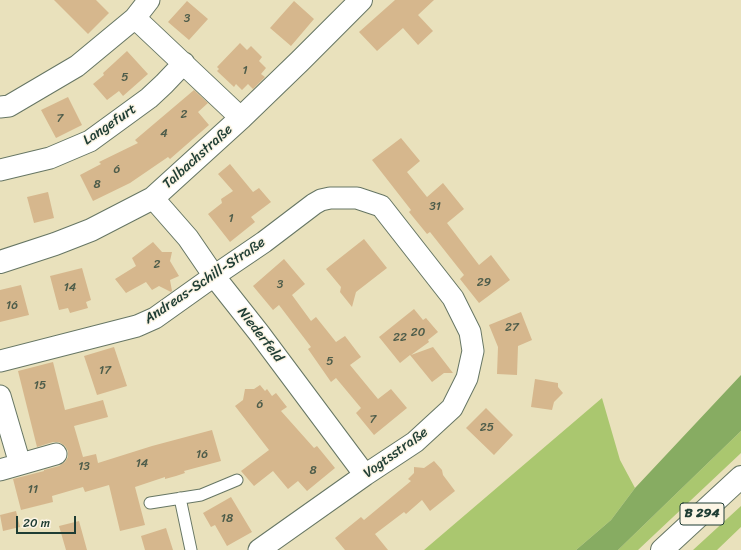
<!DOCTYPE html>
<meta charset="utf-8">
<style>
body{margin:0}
#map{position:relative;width:741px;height:550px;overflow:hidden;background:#e9e1bc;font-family:Sriracha,sans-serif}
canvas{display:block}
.scale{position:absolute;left:16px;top:516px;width:60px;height:18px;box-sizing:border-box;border:2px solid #1f3d34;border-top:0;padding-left:5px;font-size:12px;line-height:14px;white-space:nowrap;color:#1f3d34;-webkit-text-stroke:3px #fcf5e5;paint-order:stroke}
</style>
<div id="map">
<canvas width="741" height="550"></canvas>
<div class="scale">20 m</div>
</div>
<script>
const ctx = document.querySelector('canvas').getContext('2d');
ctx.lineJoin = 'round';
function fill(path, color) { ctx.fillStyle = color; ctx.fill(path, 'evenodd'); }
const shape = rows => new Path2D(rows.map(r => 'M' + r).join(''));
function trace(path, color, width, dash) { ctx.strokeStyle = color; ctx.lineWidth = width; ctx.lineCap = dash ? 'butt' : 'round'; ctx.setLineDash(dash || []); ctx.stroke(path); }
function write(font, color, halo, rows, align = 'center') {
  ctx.font = font + ' Sriracha,sans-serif'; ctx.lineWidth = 3; ctx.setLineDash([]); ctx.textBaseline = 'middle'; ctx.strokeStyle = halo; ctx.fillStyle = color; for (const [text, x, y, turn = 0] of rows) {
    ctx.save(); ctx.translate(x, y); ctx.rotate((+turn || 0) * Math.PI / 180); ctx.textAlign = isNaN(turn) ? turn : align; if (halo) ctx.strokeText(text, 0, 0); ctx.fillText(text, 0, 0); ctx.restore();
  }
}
fill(shape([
 [602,398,620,460,635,488,611,520,576,550,424,550],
 [741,431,741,453,638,550,618,550],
 [741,506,741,527,717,550,693,550]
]), '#aac76f');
fill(shape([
 [741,375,741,431,618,550,576,550,611,520,635,488]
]), '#87ac62');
fill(shape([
 [54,0,96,0,109,13,88,34],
 [395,0,434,0,418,15,433,31,418,45,403,28,377,51,359,32],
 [187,1,208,19,189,40,168,22],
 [294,1,314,19,291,46,270,28],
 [240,43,247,50,251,46,262,57,259,61,266,68,261,74,265,77,253,89,248,84,242,90,236,84,234,87,217,71,219,69,217,67],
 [127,51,148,74,123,96,119,91,107,100,93,84,104,75,103,73],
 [194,90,208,103,198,112,209,125,170,159,168,157,130,183,93,201,80,175,101,164,99,162,138,143,135,140],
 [68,97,82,125,56,138,41,110],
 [401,138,420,161,407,172,427,197,443,183,464,209,447,223,479,265,491,255,510,280,479,303,460,279,464,275,430,232,427,234,409,212,411,210,372,160],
 [230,164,253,192,259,188,271,202,251,217,255,222,230,242,208,214,222,203,221,199,233,191,218,174],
 [48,192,54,218,34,223,27,197],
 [364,239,387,268,356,292,352,307,340,292,341,287,326,269],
 [153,242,162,252,172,252,170,261,179,276,170,280,172,291,171,292,159,286,152,290,146,282,126,293,115,279,136,266,132,258],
 [284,259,305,284,292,295,311,321,316,317,336,342,345,336,361,357,350,365,378,399,391,389,407,408,374,435,356,413,361,408,336,378,331,382,308,349,311,347,279,305,273,310,253,286],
 [82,268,91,300,86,302,88,308,70,313,68,308,59,310,50,276],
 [21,285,29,315,0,322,0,290],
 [414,309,423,320,426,318,438,332,428,340,429,342,411,355,433,347,453,373,444,373,432,382,410,355,400,363,379,337],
 [521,312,532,340,518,346,517,375,497,374,498,347,489,325],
 [114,347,127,386,97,395,84,356],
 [53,362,65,410,103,400,108,417,74,426,83,457,96,454,98,463,152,446,212,430,221,461,184,471,185,473,176,476,165,479,165,477,135,487,145,525,120,531,109,485,85,492,83,487,52,496,53,502,21,510,13,479,44,471,44,470,59,466,65,462,68,457,68,451,65,446,59,442,53,442,37,447,18,371],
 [535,379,558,383,558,387,563,393,554,402,552,410,531,407],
 [260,385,265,391,267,389,272,396,276,393,287,407,281,411,314,448,317,446,335,468,307,491,298,481,288,489,273,471,254,486,241,471,269,450,235,406,243,400,245,389,254,389],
 [486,408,513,435,494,455,466,428],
 [434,461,442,470,443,475,455,491,430,511,422,500,406,514,404,512,375,534,388,550,345,550,335,538,361,517,364,520,411,481,408,479,414,473,414,467,424,468],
 [231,497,252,532,227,546,215,525,211,527,203,513],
 [16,511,20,527,3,531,0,515],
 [79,521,87,550,66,550,59,526],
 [166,528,173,550,145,550,141,536]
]), '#d6b78d');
const lane = shape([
 [180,498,191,550],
 [150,503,201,495,237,480]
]);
const street = shape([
 [149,0,135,18,241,118],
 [0,107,9,106,77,66,135,18],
 [0,170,50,158,90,141,149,98,164,84,184,63],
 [153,198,188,238,214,276,259,333,365,475],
 [0,361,137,326,155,318,214,276,264,242,314,204,321,200,330,198,357,198,381,206,453,298,470,332,473,351,467,378,452,408,415,442,365,475,259,550],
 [0,396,20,464],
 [0,470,56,454]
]);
const secondary = shape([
 [0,262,55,244,91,230,153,198,241,118,300,61,361,0]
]);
const highway = shape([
 [662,550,741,477]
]);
trace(lane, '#667664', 13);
trace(street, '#667664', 23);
trace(secondary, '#667664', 24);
trace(highway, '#667664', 24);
trace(lane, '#fff', 11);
trace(street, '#fff', 21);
trace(secondary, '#fff', 22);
trace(highway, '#fff', 22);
write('12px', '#4d5c4a', null, [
 ["3",187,19],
 ["1",245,71],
 ["5",125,78],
 ["2",184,115],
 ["7",60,119],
 ["4",164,134],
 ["6",117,170],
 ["8",97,185],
 ["31",435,207],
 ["1",231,219],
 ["2",157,265],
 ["29",484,283],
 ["3",280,285],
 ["14",70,288],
 ["16",12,306],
 ["27",512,328],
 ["20",418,333],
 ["22",400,338],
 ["5",330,362],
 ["17",105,371],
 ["15",40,386],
 ["6",260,405],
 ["7",373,420],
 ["25",487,428],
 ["16",202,455],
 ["14",142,464],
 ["13",84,467],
 ["8",313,471],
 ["11",33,490],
 ["18",227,519]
]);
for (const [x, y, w] of [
 [702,514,44]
]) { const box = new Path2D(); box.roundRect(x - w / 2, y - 11, w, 22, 3); ctx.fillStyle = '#fcf5e5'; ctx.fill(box); trace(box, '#1f3d34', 1); }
write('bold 13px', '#1f3d34', null, [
 ["B 294",702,514]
]);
write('14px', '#1f3d34', '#fcf5e5', [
 ["Langefurt",110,125,-34],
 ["Talbachstraße",198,157,-42],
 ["Andreas-Schill-Straße",205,281,-34],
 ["Niederfeld",260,335,52],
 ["Vogtsstraße",396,453,-36]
]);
</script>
